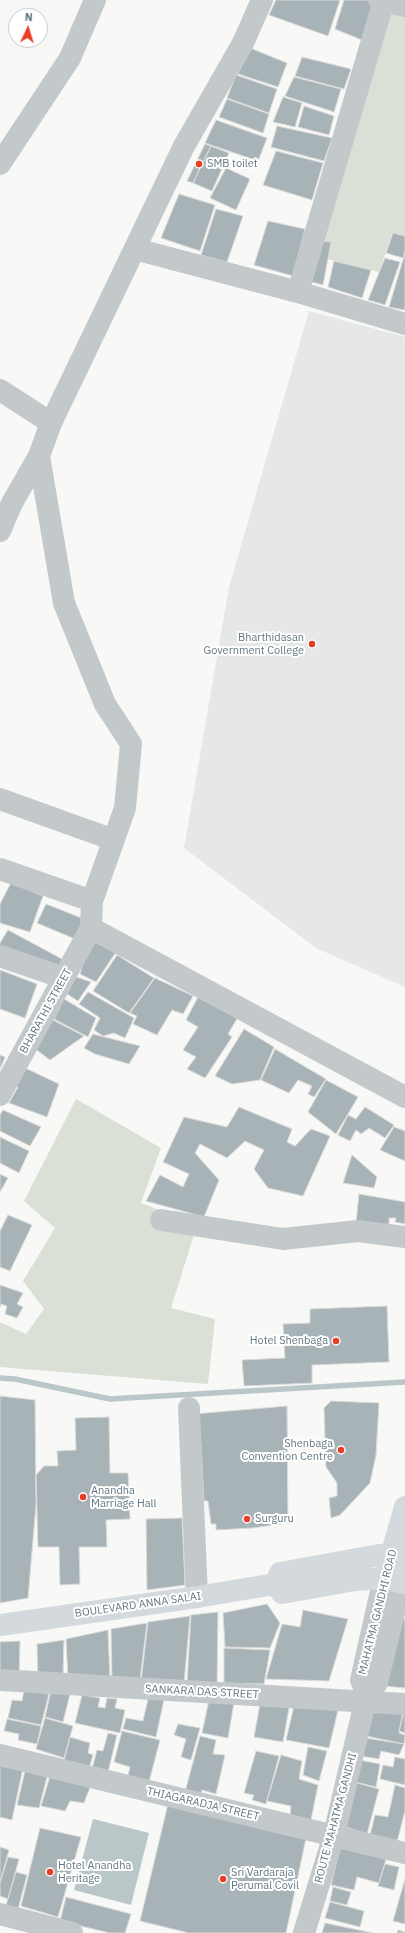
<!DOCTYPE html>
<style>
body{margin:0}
#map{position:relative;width:405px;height:1933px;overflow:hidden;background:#f8f8f6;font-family:"IBM Plex Sans",sans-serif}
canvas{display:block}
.north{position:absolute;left:8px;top:8px;width:40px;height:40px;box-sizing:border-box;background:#fff;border:1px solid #c0c9cd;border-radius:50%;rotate:4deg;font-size:11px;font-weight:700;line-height:16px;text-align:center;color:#627781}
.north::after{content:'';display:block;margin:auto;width:14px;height:18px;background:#e83d26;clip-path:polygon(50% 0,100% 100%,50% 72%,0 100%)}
</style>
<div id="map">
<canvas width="405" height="1933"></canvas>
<div class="north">N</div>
</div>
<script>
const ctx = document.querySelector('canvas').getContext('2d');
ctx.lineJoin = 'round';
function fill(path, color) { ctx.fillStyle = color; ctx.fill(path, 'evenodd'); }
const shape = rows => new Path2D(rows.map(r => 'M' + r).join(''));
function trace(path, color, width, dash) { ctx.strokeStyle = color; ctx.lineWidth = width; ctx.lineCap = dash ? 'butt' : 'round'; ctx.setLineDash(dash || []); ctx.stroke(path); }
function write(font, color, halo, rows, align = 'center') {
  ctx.font = font + ' "IBM Plex Sans",sans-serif'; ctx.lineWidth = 4; ctx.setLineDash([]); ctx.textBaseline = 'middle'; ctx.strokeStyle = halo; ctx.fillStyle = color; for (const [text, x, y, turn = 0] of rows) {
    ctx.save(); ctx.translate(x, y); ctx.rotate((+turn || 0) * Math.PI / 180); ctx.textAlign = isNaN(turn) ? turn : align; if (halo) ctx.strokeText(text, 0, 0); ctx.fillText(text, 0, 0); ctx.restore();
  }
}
fill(shape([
 [309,311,405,337,405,987,316,948,184,848,229,587]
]), '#e6e8e7');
fill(shape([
 [384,3,405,8,405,236,392,234,379,272,327,259,314,240],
 [76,1099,161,1148,141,1203,197,1225,171,1308,215,1319,208,1384,0,1367,0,1322,26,1334,44,1309,23,1281,55,1228,24,1201]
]), '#dbe0d6');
fill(shape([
 [93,1819,149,1833,131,1905,74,1890]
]), '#b9c7c9');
trace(shape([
 [0,1378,15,1379,110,1399,405,1382]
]), '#b9c7c9', 5.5);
const building = shape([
 [276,0,340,0,328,36,269,15,276,0],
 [344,0,367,0,375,2,362,40,335,29,344,0],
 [250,48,287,63,278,87,238,74,250,48],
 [302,57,351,69,344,89,295,76,302,57],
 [236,75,277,89,269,113,227,98,236,75],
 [294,77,341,89,334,112,285,96,294,77],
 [283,97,302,103,295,127,273,122,283,97],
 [227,99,269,114,263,133,219,117,227,99],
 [304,106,334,116,329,135,298,127,304,106],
 [216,120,267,138,258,161,205,143,216,120],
 [277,126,332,138,324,161,271,147,277,126],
 [205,144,211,146,193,183,187,181,205,144],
 [211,146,229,153,212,191,193,183,211,146],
 [276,151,323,163,312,200,263,185,276,151],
 [226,168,250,179,236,210,210,198,226,168],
 [179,194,215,205,200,251,161,238,179,194],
 [216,209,243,216,227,262,201,255,216,209],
 [268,221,305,229,293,276,254,265,268,221],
 [393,233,405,236,405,251,403,258,386,253,393,233],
 [314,240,331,242,323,285,304,280,314,240],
 [405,253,405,308,404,310,389,307,405,253],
 [385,258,400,262,385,305,368,300,385,258],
 [334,261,371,270,362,298,328,287,334,261],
 [11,883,43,896,30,932,0,923,0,904,11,883],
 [46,904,84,919,75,939,37,923,46,904],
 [8,930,62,959,57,971,0,953,0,943,8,930],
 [91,938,116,952,96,982,80,974,91,938],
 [117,955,154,978,129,1013,93,991,117,955],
 [0,970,37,984,25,1018,0,1009,0,970],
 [68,974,91,982,78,1001,61,990,68,974],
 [155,978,193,996,183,1014,172,1010,157,1035,133,1024,137,1016,130,1013,155,978],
 [88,992,134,1018,125,1038,114,1033,103,1036,94,1030,100,1018,79,1004,88,992],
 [199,995,238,1017,228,1034,232,1037,205,1078,187,1069,196,1057,183,1050,198,1027,186,1020,199,995],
 [64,999,96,1018,88,1037,54,1019,64,999],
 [53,1020,84,1036,50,1060,34,1048,53,1020],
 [244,1029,274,1047,260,1080,232,1084,215,1076,244,1029],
 [93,1034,140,1046,129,1064,95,1054,84,1048,93,1034],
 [275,1049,326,1079,314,1097,308,1094,312,1086,298,1080,289,1093,261,1080,275,1049],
 [0,1055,5,1057,0,1069,0,1055],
 [23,1067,59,1084,47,1117,9,1103,18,1087,12,1083,23,1067],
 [326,1080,358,1097,336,1134,308,1112,326,1080],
 [239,1107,292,1129,287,1142,295,1146,311,1129,330,1136,303,1196,268,1188,254,1169,264,1150,245,1141,227,1158,200,1144,195,1153,219,1180,204,1217,146,1201,160,1175,183,1187,189,1174,163,1162,184,1117,227,1127,239,1107],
 [365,1107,394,1125,385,1138,369,1128,361,1134,356,1130,350,1141,338,1135,348,1115,356,1119,365,1107],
 [3,1110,41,1127,30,1146,0,1131,0,1115,3,1110],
 [394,1127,405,1131,405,1161,380,1150,394,1127],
 [0,1137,29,1151,19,1173,0,1163,0,1137],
 [352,1155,377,1177,374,1188,343,1183,352,1155],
 [0,1174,8,1178,0,1192,0,1174],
 [359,1194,405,1202,405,1224,395,1222,396,1218,389,1218,389,1227,356,1223,359,1194],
 [8,1215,32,1225,10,1271,0,1267,0,1231,8,1215],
 [0,1285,23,1293,17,1304,23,1307,17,1318,5,1314,7,1306,1,1304,0,1307,0,1285],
 [387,1306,389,1362,312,1365,312,1383,244,1386,242,1360,285,1358,283,1324,310,1323,310,1309,387,1306],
 [0,1396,35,1400,36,1505,28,1598,0,1603,0,1396],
 [331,1401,379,1403,376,1455,370,1483,340,1515,331,1518,329,1498,337,1496,337,1483,326,1467,324,1408,331,1401],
 [287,1406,288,1523,253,1528,216,1530,216,1524,211,1524,208,1501,204,1501,201,1445,194,1414,287,1406],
 [109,1417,110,1473,128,1473,130,1519,106,1520,107,1547,79,1547,80,1584,60,1585,59,1547,38,1547,36,1475,44,1466,58,1466,57,1451,76,1450,75,1418,109,1417],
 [182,1518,185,1585,147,1590,146,1519,182,1518],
 [267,1604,280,1623,270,1648,225,1647,223,1613,267,1604],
 [303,1610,348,1619,329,1681,266,1679,282,1624,300,1627,303,1610],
 [218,1612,217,1687,187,1684,191,1615,218,1612],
 [190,1616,184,1683,141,1682,148,1622,190,1616],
 [405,1619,405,1688,384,1686,398,1620,405,1619],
 [147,1623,140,1679,112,1679,111,1629,147,1623],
 [108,1630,110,1681,68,1680,66,1639,108,1630],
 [64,1640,63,1675,38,1679,37,1644,64,1640],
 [20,1641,19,1678,0,1677,0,1642,20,1641],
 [224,1648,270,1650,264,1684,224,1683,224,1648],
 [24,1690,49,1694,41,1725,8,1718,12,1700,22,1701,24,1690],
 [51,1691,70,1694,63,1722,45,1717,51,1691],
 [82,1695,100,1698,98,1707,105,1708,107,1698,117,1699,115,1708,125,1710,120,1733,75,1723,82,1695],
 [149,1695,165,1695,156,1737,123,1729,126,1718,143,1721,149,1695],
 [209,1700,234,1703,228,1738,202,1733,209,1700],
 [260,1704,289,1708,283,1742,254,1737,260,1704],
 [294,1706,339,1706,329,1748,286,1740,294,1706],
 [373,1707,403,1711,399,1733,405,1735,404,1744,366,1736,373,1707],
 [405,1708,405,1733,399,1731,405,1708],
 [45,1718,73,1726,64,1758,36,1749,45,1718],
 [7,1719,41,1726,37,1744,18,1740,19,1734,4,1731,7,1719],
 [178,1724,200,1728,191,1760,181,1757,186,1739,174,1735,178,1724],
 [122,1731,160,1740,149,1782,128,1776,130,1767,114,1762,122,1731],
 [108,1733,117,1735,108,1772,92,1769,97,1750,103,1751,108,1733],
 [200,1736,216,1740,213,1754,225,1755,216,1794,202,1790,200,1796,185,1792,200,1736],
 [70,1737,90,1743,88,1753,93,1755,89,1768,64,1761,70,1737],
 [365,1738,404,1744,399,1755,381,1751,379,1759,360,1756,365,1738],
 [308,1747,327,1751,319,1781,303,1775,308,1747],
 [256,1751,279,1756,266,1804,252,1800,254,1795,244,1793,256,1751],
 [281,1755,302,1761,299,1779,318,1785,311,1820,290,1815,291,1806,267,1801,281,1755],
 [395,1757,405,1759,405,1785,380,1779,383,1765,393,1767,395,1757],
 [0,1760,23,1768,12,1820,0,1817,0,1760],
 [359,1760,380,1764,376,1787,355,1782,359,1760],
 [26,1767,48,1773,39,1808,17,1805,26,1767],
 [51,1773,92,1782,84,1803,70,1801,65,1811,41,1806,51,1773],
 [357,1783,379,1789,367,1834,346,1827,357,1783],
 [395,1785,405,1788,405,1811,396,1846,370,1835,375,1815,388,1817,395,1785],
 [168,1804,306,1838,286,1933,189,1933,140,1921,168,1804],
 [40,1828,81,1837,58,1917,21,1906,40,1828],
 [0,1847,9,1850,0,1882,0,1847],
 [340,1848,386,1859,379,1883,357,1877,354,1890,331,1885,340,1848],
 [8,1857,19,1859,8,1899,0,1896,0,1883,8,1857],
 [385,1864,399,1867,394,1890,378,1886,385,1864],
 [16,1872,27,1875,18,1909,6,1905,16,1872],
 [405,1879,405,1924,393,1921,405,1879],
 [333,1887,351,1892,347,1905,330,1901,333,1887],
 [66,1897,131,1914,125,1933,110,1933,60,1921,66,1897],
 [330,1902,364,1911,360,1927,325,1918,330,1902],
 [325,1923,373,1933,322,1933,325,1923],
 [398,1930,405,1932,405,1933,397,1933,398,1930]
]);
fill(building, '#a8b3b7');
trace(building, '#dadad8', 1);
trace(shape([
 [379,0,405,6],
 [0,164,70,58,95,0],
 [135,249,298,292,405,324],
 [298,292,384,0],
 [0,390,51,423],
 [0,531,12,503,39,456,51,423,184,146,243,43,262,0],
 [0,799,114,840],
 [0,869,92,901],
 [91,928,405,1097],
 [0,956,64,978],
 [0,1095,91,928,92,901,125,808,131,744,105,704,64,603,39,456],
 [161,1220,283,1239,358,1231,405,1237],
 [189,1408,197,1597],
 [0,1680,405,1704],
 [367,1694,377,1683,394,1613,404,1583,405,1584],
 [0,1755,405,1853],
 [0,1914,72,1933],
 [304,1933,334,1835,365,1702,367,1694,361,1680,384,1578]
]), '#c3c9cb', 22);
trace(shape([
 [387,1570,405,1507],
 [275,1584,282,1593,355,1580,384,1578,404,1583,405,1578],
 [275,1584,280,1573,379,1555,391,1555,405,1558],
 [0,1625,197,1597,275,1584]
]), '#d3d9dc', 22);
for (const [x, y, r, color] of [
 [199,164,4,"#e83d26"],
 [312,644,4,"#e83d26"],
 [336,1341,4,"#e83d26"],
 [341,1450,4,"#e83d26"],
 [83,1497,4,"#e83d26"],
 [247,1519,4,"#e83d26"],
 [50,1872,4,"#e83d26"],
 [223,1879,4,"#e83d26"]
]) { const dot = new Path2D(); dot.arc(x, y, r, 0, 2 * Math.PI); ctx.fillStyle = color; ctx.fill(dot); trace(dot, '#fff', 1.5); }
write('11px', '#627781', '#fff', [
 ["SMB toilet",207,164],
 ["Bharthidasan",304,638,"right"],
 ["Government College",304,651,"right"],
 ["Hotel Shenbaga",328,1341,"right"],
 ["Shenbaga",333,1444,"right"],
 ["Convention Centre",333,1457,"right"],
 ["Anandha",91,1491],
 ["Marriage Hall",91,1504],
 ["Surguru",255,1519],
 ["Hotel Anandha",58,1866],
 ["Heritage",58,1879],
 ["Sri Vardaraja",231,1873],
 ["Perumal Covil",231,1886]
], 'left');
write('11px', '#627781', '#fff', [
 ["BHARATHI STREET",46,1011,-61],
 ["BOULEVARD ANNA SALAI",138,1605,-8],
 ["MAHATMA GANDHI ROAD",378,1612,-76],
 ["SANKARA DAS STREET",202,1692,3],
 ["THIAGARADJA STREET",203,1804,13],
 ["ROUTE MAHATMA GANDHI",336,1818,-75]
]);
</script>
